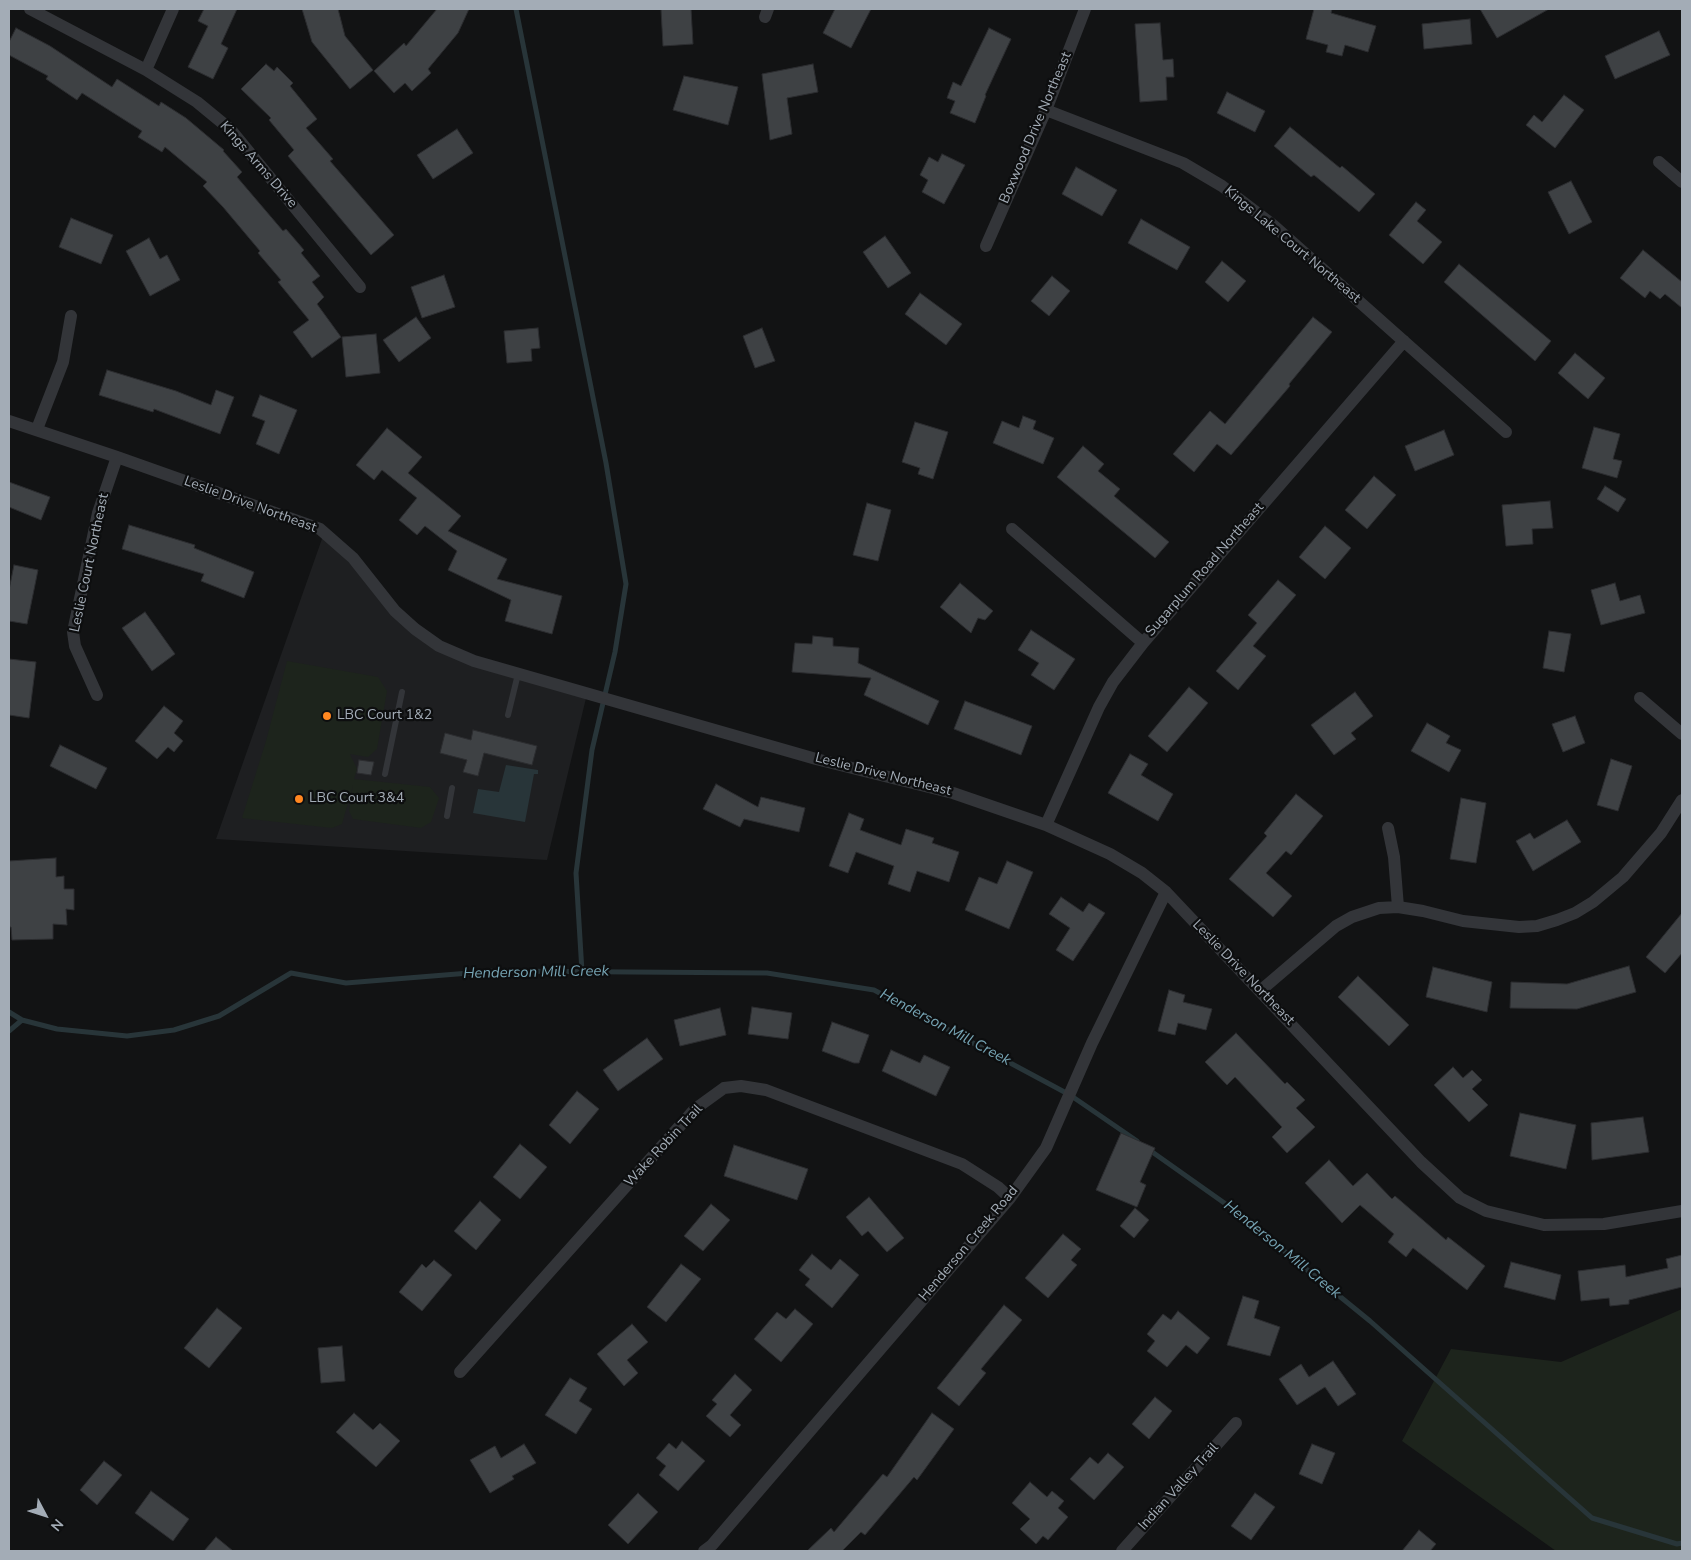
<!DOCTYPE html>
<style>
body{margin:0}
#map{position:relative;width:1691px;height:1560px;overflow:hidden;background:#121314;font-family:"Nunito Sans",sans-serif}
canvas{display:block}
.frame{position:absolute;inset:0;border:10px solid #a3acb6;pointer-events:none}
.north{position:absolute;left:20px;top:1490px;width:50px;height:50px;-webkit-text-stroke:4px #0d0e0f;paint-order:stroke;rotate:130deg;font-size:14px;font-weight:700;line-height:20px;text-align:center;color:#a3acb6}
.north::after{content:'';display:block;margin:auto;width:18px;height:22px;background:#a3acb6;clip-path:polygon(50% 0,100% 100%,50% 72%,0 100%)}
</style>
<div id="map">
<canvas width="1691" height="1560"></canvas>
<div class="frame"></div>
<div class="north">N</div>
</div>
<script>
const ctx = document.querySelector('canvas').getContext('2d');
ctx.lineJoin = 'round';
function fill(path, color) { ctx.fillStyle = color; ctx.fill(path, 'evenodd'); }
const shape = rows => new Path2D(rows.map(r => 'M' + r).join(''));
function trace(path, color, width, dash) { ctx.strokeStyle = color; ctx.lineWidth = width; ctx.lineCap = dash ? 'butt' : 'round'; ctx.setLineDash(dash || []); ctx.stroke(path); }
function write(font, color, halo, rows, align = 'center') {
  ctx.font = font + ' "Nunito Sans",sans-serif'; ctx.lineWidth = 4.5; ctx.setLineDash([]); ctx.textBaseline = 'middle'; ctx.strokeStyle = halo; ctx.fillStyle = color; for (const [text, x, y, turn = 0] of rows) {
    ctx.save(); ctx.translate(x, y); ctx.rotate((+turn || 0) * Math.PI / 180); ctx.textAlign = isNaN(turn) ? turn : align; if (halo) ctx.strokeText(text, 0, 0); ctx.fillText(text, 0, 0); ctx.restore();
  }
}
fill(shape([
 [323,536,433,647,587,694,547,860,216,839]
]), '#1e1f21');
fill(shape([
 [287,661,378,677,387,691,377,749,368,757,350,754,357,769,354,779,430,787,439,798,431,822,421,828,353,819,349,811,353,785,342,824,332,828,242,818,266,741],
 [1682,1309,1682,1551,1556,1551,1402,1441,1451,1349,1561,1362]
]), '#1d241c');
fill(shape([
 [506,765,538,770,538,774,534,774,525,822,473,813,478,789,499,792]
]), '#283539');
trace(shape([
 [516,9,606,463,626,584,615,652,592,750,576,873,582,972],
 [9,1012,22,1020,57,1029,127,1036,174,1030,219,1016,291,973,346,983,494,971,767,973,874,990,1070,1095,1137,1141],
 [9,1031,22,1020],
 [1148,1149,1230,1207,1370,1321,1592,1518,1677,1544,1682,1543]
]), '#283539', 5);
const building = shape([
 [204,9,237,9,221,44,228,48,213,79,188,67,208,26,198,21,204,9],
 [302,9,338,9,345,36,373,70,350,89,312,42,302,9],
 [437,9,469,9,458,33,428,69,431,73,412,91,405,83,394,93,374,71,404,43,406,46,437,9],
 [661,9,691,9,693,44,663,46,661,9],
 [835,9,871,9,851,48,823,33,835,9],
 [1314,9,1332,9,1331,13,1376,26,1368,52,1345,45,1342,56,1326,52,1328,45,1306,39,1314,9],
 [1480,9,1549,9,1497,38,1480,9],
 [1470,19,1472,44,1424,49,1422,24,1470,19],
 [1160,23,1163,60,1173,59,1174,77,1166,77,1167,100,1140,102,1135,24,1160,23],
 [16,28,50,46,112,87,117,79,159,106,161,102,186,118,224,150,223,151,242,172,237,177,283,231,286,229,304,250,301,253,320,276,312,282,324,297,317,304,341,337,312,358,293,332,309,320,278,282,281,280,258,253,260,251,223,207,203,186,207,182,165,147,162,152,138,137,142,131,82,93,77,100,46,79,48,76,9,55,9,42,16,28],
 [989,28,1011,39,985,95,986,96,975,123,950,113,955,101,947,98,953,82,961,86,989,28],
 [1659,31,1670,55,1615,79,1605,56,1659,31],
 [266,64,274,71,277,67,293,83,290,86,317,119,306,128,333,159,330,161,394,235,371,255,288,156,294,150,269,120,271,118,241,89,266,64],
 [813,64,818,92,787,98,792,134,770,140,762,74,813,64],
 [684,76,738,87,728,125,673,110,684,76],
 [1227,92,1265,111,1255,132,1217,113,1227,92],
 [1564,95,1584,110,1555,148,1526,125,1534,115,1542,122,1564,95],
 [1290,127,1340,168,1342,166,1375,194,1359,212,1314,175,1311,177,1274,146,1290,127],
 [457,129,473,153,433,179,417,155,457,129],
 [942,154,965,165,944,204,922,192,928,180,920,175,929,157,938,162,942,154],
 [1076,167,1117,190,1102,216,1062,194,1076,167],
 [1571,181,1592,222,1569,234,1548,192,1571,181],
 [1416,202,1426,210,1417,221,1442,242,1423,264,1389,235,1416,202],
 [71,218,113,235,101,264,59,247,71,218],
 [1141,219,1190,247,1177,270,1128,243,1141,219],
 [885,236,911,273,888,288,863,252,885,236],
 [149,238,160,259,167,255,180,280,150,296,126,251,149,238],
 [1643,250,1682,282,1682,308,1665,294,1660,299,1650,291,1645,298,1620,278,1643,250],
 [1222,261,1246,281,1228,302,1205,282,1222,261],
 [1459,264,1551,341,1535,361,1444,282,1459,264],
 [444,275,455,307,422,318,411,287,444,275],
 [1052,276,1070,291,1049,316,1031,301,1052,276],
 [920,293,962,324,946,345,905,314,920,293],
 [416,317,431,338,399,362,383,340,416,317],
 [1313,317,1332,332,1289,384,1290,386,1231,455,1217,444,1194,472,1173,454,1210,411,1225,424,1313,317],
 [538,328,540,348,531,349,532,361,507,363,504,331,538,328],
 [762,328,775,361,755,368,743,336,762,328],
 [376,334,380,373,346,377,342,337,376,334],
 [1575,353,1605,378,1588,399,1558,373,1575,353],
 [107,370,176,391,211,405,216,390,234,397,220,434,154,409,153,412,99,395,107,370],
 [260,395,297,410,279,454,256,444,265,421,252,416,260,395],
 [1023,416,1036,421,1033,429,1054,438,1043,464,993,443,1002,421,1019,428,1023,416],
 [915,422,948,432,933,479,918,474,920,468,902,462,915,422],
 [1594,427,1620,434,1613,459,1622,461,1617,478,1582,468,1594,427],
 [387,428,422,457,408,473,461,516,448,531,507,559,497,579,562,596,552,634,505,621,511,600,448,570,457,551,425,526,417,535,399,520,417,498,382,470,374,480,356,465,387,428],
 [1444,430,1454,455,1415,471,1405,446,1444,430],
 [1083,446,1104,464,1098,471,1120,489,1114,496,1169,542,1155,558,1057,477,1083,446],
 [1374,476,1396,495,1367,529,1345,510,1374,476],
 [9,482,50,497,41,520,9,507,9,482],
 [1605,486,1626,499,1618,512,1597,499,1605,486],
 [1550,501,1553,528,1532,529,1533,544,1506,546,1502,505,1550,501],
 [867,503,891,510,878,561,853,555,867,503],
 [129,525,195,545,194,548,254,572,244,598,201,581,204,574,122,549,129,525],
 [1325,526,1351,548,1325,579,1299,557,1325,526],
 [14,565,38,570,27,624,9,621,9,590,14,565],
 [1278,580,1296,595,1253,646,1266,656,1238,690,1216,671,1257,623,1248,615,1278,580],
 [960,583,993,611,985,620,978,618,971,633,940,607,960,583],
 [1615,583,1620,601,1640,595,1645,613,1601,625,1591,590,1615,583],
 [145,612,175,654,152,671,122,628,145,612],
 [1031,630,1075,659,1054,690,1031,675,1039,663,1018,650,1031,630],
 [1549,631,1571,634,1564,672,1543,668,1549,631],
 [813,636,833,638,833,646,859,648,858,663,939,701,928,725,864,695,871,678,792,672,795,643,812,644,813,636],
 [9,659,36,662,29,718,9,715,9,659],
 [1189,687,1208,703,1167,752,1148,736,1189,687],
 [1355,692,1373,716,1351,733,1356,739,1334,755,1311,725,1355,692],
 [965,701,1032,726,1021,755,954,729,965,701],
 [164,706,183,721,174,733,183,741,174,752,168,747,157,759,135,741,164,706],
 [1575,716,1585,743,1563,752,1552,724,1575,716],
 [1427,723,1450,736,1446,743,1461,750,1449,772,1411,751,1427,723],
 [473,730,537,746,532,765,484,753,478,776,463,772,467,760,440,753,445,733,471,740,473,730],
 [60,745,107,768,96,789,50,766,60,745],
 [1130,754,1148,764,1141,775,1173,794,1158,821,1108,793,1130,754],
 [1611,759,1632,766,1618,811,1597,805,1611,759],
 [359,760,374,762,371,775,357,773,359,760],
 [716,784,758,807,761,797,805,808,799,832,744,819,740,827,703,809,716,784],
 [1296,794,1323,816,1291,855,1286,851,1266,873,1292,896,1273,917,1229,879,1267,836,1264,833,1296,794],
 [1461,798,1486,803,1476,863,1450,859,1461,798],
 [849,813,864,819,860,830,901,845,906,829,934,838,932,843,959,852,949,882,917,871,910,892,888,884,894,866,856,852,848,873,829,866,849,813],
 [1567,820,1581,842,1533,871,1516,841,1530,833,1534,839,1567,820],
 [56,858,56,877,64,876,64,889,74,889,74,910,66,909,67,925,53,924,53,939,12,940,11,927,9,927,9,861,56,858],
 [1007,861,1033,872,1009,929,965,910,979,877,997,884,1007,861],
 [1061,897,1083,912,1089,903,1105,913,1073,961,1056,950,1070,928,1049,914,1061,897],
 [1682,913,1682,953,1665,973,1646,957,1682,913],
 [1629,966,1636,992,1577,1009,1510,1008,1511,982,1567,984,1629,966],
 [1433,967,1492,982,1487,1012,1426,997,1433,967],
 [1358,976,1409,1025,1389,1046,1338,997,1358,976],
 [1169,990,1185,995,1183,1002,1212,1009,1206,1030,1178,1023,1175,1035,1158,1031,1169,990],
 [752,1007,792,1013,788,1039,748,1034,752,1007],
 [720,1008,726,1035,680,1046,674,1020,720,1008],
 [832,1022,869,1035,859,1063,854,1063,822,1051,832,1022],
 [1236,1033,1285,1084,1287,1082,1305,1100,1296,1108,1315,1127,1287,1153,1272,1137,1282,1127,1235,1077,1227,1085,1205,1062,1236,1033],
 [647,1038,663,1059,618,1091,603,1070,647,1038],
 [891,1050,920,1063,924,1055,950,1067,936,1096,882,1071,891,1050],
 [1453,1067,1463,1078,1472,1070,1482,1080,1472,1089,1488,1105,1469,1122,1434,1085,1453,1067],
 [577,1091,599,1109,570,1144,549,1125,577,1091],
 [1520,1113,1576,1125,1566,1169,1510,1156,1520,1113],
 [1643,1117,1649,1152,1592,1160,1591,1123,1643,1117],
 [1121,1133,1155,1148,1140,1182,1146,1185,1137,1207,1096,1190,1121,1133],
 [520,1144,547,1167,520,1199,493,1177,520,1144],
 [734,1145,808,1169,797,1200,724,1176,734,1145],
 [1329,1160,1353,1186,1367,1173,1392,1199,1395,1196,1446,1240,1448,1237,1485,1266,1467,1290,1413,1248,1406,1257,1388,1242,1394,1234,1360,1205,1342,1223,1305,1183,1329,1160],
 [869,1197,904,1238,887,1252,868,1231,862,1236,846,1217,869,1197],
 [480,1201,501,1220,476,1250,454,1231,480,1201],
 [711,1204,730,1220,703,1251,684,1236,711,1204],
 [1135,1208,1149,1220,1134,1238,1120,1226,1135,1208],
 [1063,1234,1081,1249,1071,1260,1077,1265,1048,1298,1025,1278,1063,1234],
 [812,1254,831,1270,840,1259,859,1275,832,1308,805,1285,810,1279,799,1270,812,1254],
 [1682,1255,1682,1287,1629,1300,1629,1304,1610,1306,1609,1298,1581,1301,1578,1271,1625,1265,1626,1277,1668,1268,1666,1259,1682,1255],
 [434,1260,452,1275,422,1311,399,1292,422,1264,426,1268,434,1260],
 [1511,1262,1561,1275,1555,1300,1504,1287,1511,1262],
 [681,1264,701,1279,666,1322,647,1307,681,1264],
 [1243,1296,1259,1301,1254,1318,1280,1327,1270,1356,1227,1345,1243,1296],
 [1004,1305,1022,1320,981,1369,986,1373,959,1406,937,1388,1004,1305],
 [217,1308,242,1328,209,1368,184,1348,217,1308],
 [795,1309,813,1324,781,1362,754,1339,777,1312,786,1319,795,1309],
 [1178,1311,1210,1338,1197,1354,1186,1345,1167,1367,1147,1351,1155,1341,1147,1334,1163,1314,1171,1320,1178,1311],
 [632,1324,648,1342,627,1360,638,1373,624,1386,597,1354,632,1324],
 [342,1346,345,1381,321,1383,318,1348,342,1346],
 [1333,1361,1356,1394,1338,1406,1325,1387,1297,1405,1279,1379,1301,1364,1309,1377,1333,1361],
 [735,1374,752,1390,730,1415,741,1425,730,1437,706,1416,717,1404,712,1400,735,1374],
 [570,1378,587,1388,579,1401,592,1409,576,1434,545,1415,570,1378],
 [1155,1397,1172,1411,1149,1439,1132,1424,1155,1397],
 [354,1413,373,1430,380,1423,400,1441,376,1467,336,1432,354,1413],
 [932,1413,954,1429,917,1480,914,1477,865,1535,861,1532,842,1551,807,1551,831,1528,834,1532,883,1474,887,1477,932,1413],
 [682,1441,705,1461,678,1491,659,1475,666,1466,656,1458,669,1443,676,1449,682,1441],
 [524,1444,536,1463,512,1476,514,1479,490,1493,470,1460,495,1446,501,1458,524,1444],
 [1312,1444,1335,1453,1322,1484,1299,1474,1312,1444],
 [1108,1453,1124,1467,1094,1500,1070,1479,1090,1457,1098,1464,1108,1453],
 [104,1461,122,1475,97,1505,80,1490,104,1461],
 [1030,1482,1047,1497,1052,1491,1064,1501,1058,1508,1068,1517,1048,1540,1043,1536,1036,1544,1020,1529,1030,1519,1012,1503,1030,1482],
 [151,1491,189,1519,173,1541,135,1513,151,1491],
 [638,1493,658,1512,628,1544,608,1525,638,1493],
 [1255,1493,1275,1507,1251,1540,1231,1526,1255,1493],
 [1419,1530,1436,1544,1430,1551,1402,1551,1419,1530],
 [216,1537,233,1551,204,1551,216,1537]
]);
fill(building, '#3e4144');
trace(building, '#2c2d30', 1);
trace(shape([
 [508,715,518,674],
 [385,774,402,692],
 [447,816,452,788]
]), '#333539', 6);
trace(shape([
 [30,9,146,70,197,102,231,130,360,287],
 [765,17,768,9],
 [146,70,173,9],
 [1046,110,1183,163,1222,186,1273,225,1506,432],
 [1659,162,1682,182],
 [986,246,1046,110,1085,9],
 [9,421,117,457,320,529,353,558,395,611,415,629,439,646,474,661,816,759,953,793,1046,825,1110,854,1142,873,1166,892,1421,1162,1460,1198,1486,1211,1544,1225,1604,1224,1682,1211],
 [37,429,63,362,71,316],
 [1012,529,1143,643],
 [97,695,75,646,73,632,98,513,117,457],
 [1640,698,1682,734],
 [1046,825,1099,707,1113,682,1143,643,1404,341],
 [1388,828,1394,857,1398,907],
 [1260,991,1336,926,1352,917,1379,908,1398,907,1423,911,1463,921,1519,927,1537,926,1557,920,1575,913,1593,902,1623,877,1661,833,1682,800],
 [460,1372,695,1109,724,1088,741,1086,766,1090,962,1164,998,1187,1010,1198],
 [704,1551,712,1545,1010,1198,1046,1148,1092,1043,1166,892],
 [1122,1551,1236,1423]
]), '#333539', 12);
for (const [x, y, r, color] of [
 [327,716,5,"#ff8720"],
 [299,799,5,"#ff8720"]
]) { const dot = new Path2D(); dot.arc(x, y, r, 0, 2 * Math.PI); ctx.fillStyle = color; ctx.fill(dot); trace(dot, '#0d0e0f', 2); }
write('14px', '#a3acb6', '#0d0e0f', [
 ["Boxwood Drive Northeast",1036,128,-67],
 ["Kings Arms Drive",258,165,49],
 ["Kings Lake Court Northeast",1292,245,40],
 ["Leslie Drive Northeast",250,505,20],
 ["Leslie Court Northeast",90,563,-78],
 ["Sugarplum Road Northeast",1205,570,-49],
 ["Leslie Drive Northeast",883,775,14],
 ["Leslie Drive Northeast",1243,973,46],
 ["Wake Robin Trail",664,1146,-47],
 ["Henderson Creek Road",969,1244,-50],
 ["Indian Valley Trail",1179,1487,-48]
]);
write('14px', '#a3acb6', '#0d0e0f', [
 ["LBC Court 1&2",337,716],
 ["LBC Court 3&4",309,799]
], 'left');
write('italic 15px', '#76a4b4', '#0d0e0f', [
 ["Henderson Mill Creek",536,973,-1],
 ["Henderson Mill Creek",945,1028,28],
 ["Henderson Mill Creek",1282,1250,39]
]);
</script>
